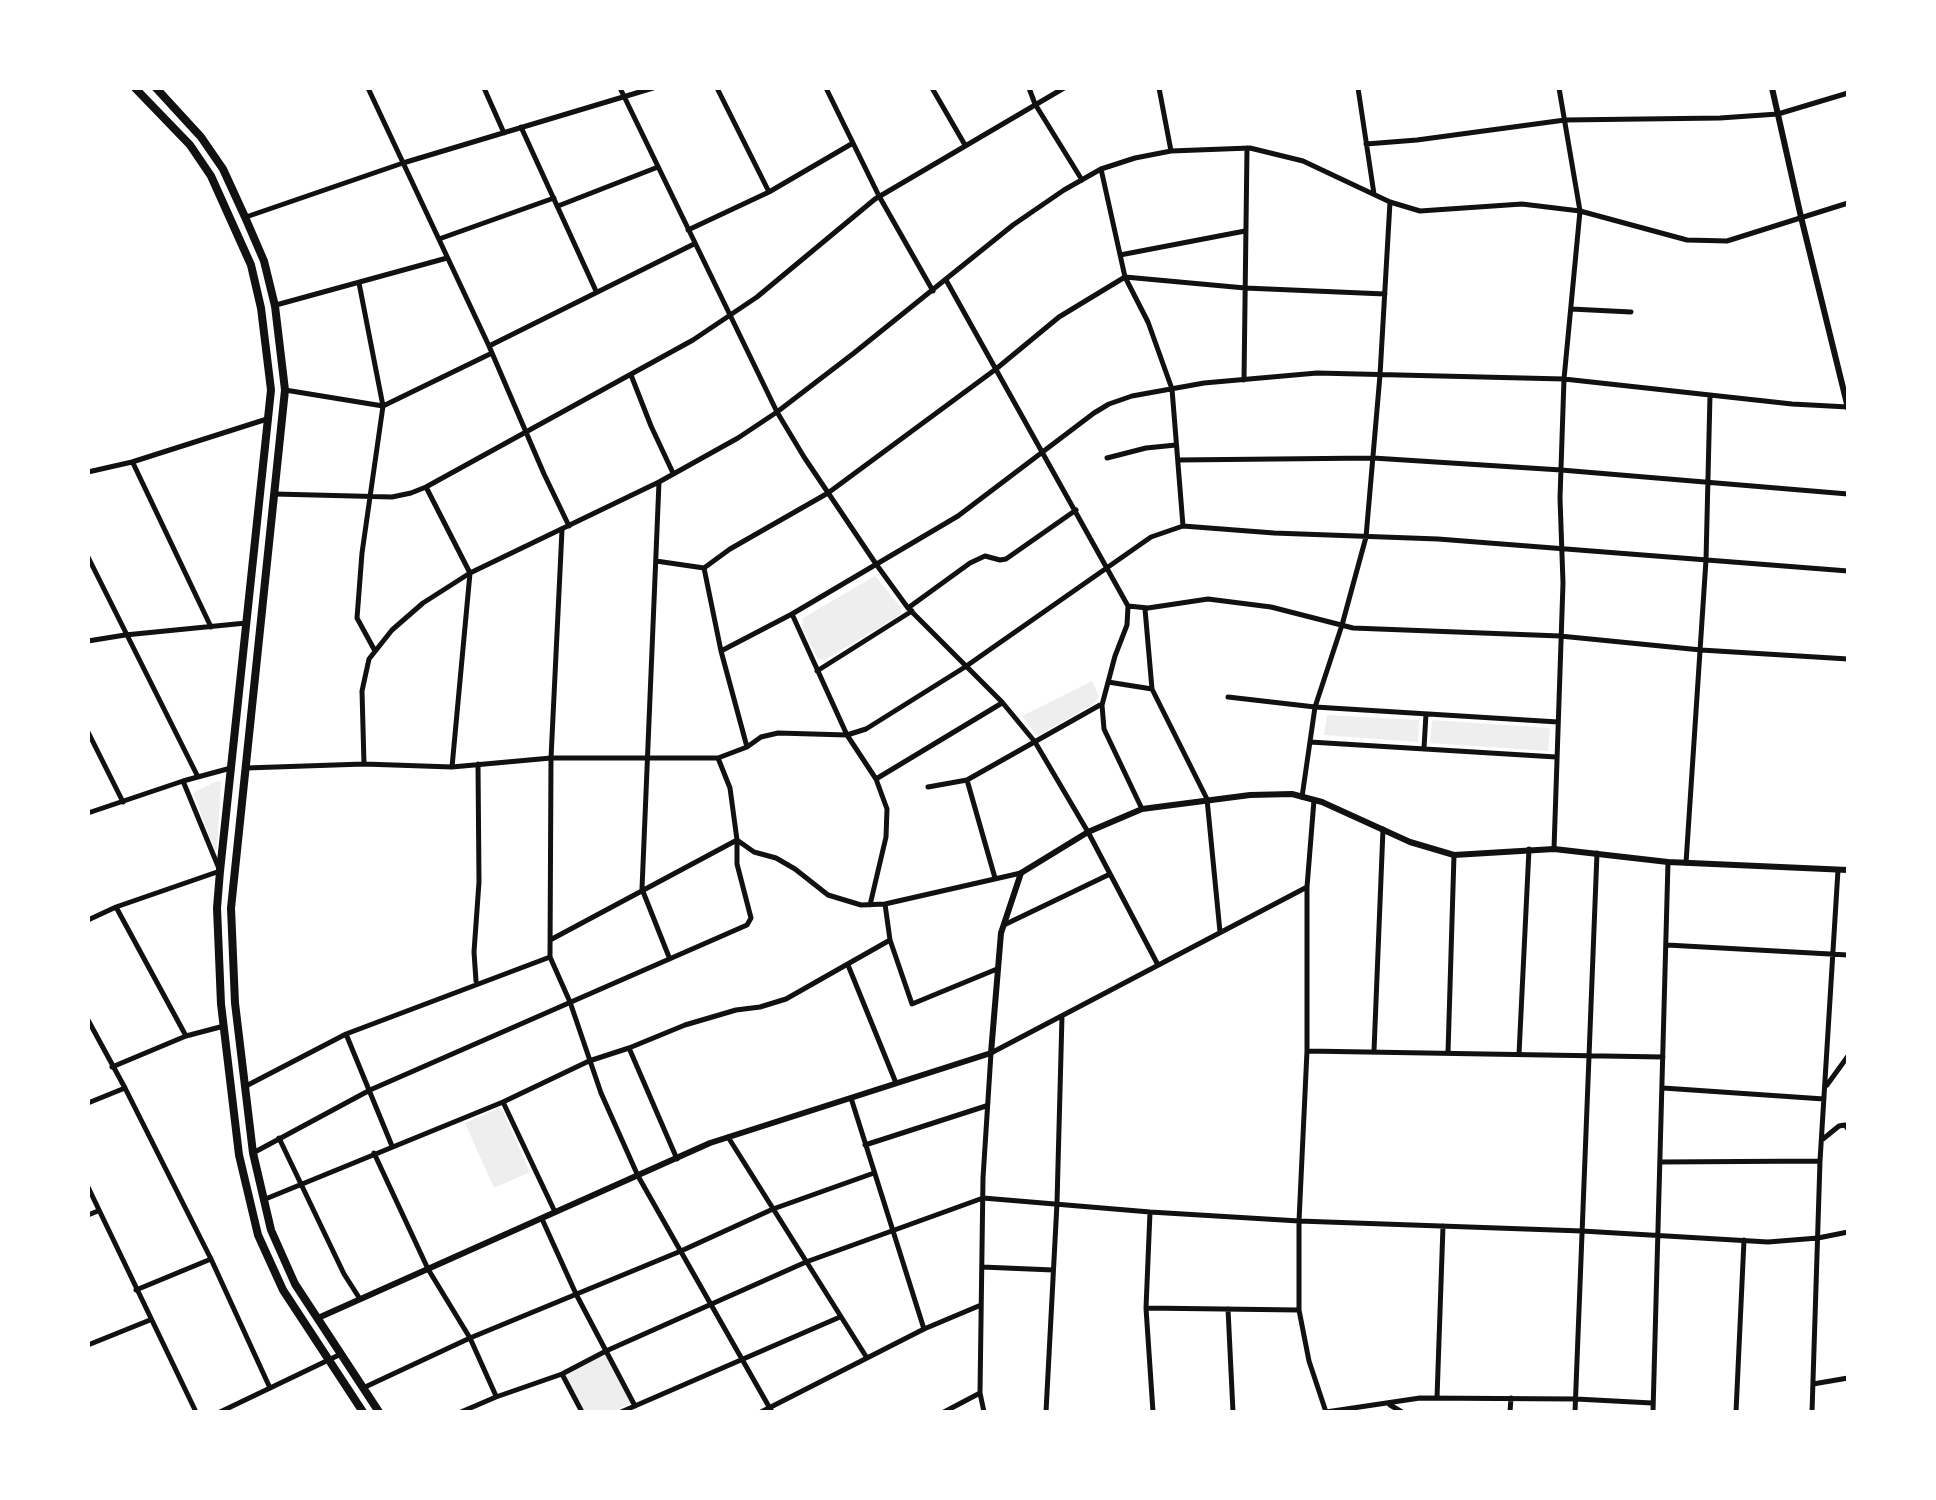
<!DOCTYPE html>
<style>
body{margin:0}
#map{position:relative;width:1936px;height:1500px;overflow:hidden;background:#fff;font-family:Montserrat,sans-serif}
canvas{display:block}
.frame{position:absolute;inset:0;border:90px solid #fff;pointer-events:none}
</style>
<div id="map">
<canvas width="1936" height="1500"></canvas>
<div class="frame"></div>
</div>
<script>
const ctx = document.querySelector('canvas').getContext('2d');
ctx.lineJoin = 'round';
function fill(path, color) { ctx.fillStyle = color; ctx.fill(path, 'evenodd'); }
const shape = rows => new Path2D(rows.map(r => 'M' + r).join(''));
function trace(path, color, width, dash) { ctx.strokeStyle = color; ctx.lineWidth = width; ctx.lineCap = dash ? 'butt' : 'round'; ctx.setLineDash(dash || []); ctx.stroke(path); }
fill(shape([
 [875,576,901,608,901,614,825,660,818,659,802,628,803,618],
 [1092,681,1099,696,1095,703,1037,736,1022,716],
 [1327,715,1419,720,1418,742,1324,735],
 [1432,720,1550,728,1548,751,1430,743],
 [217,781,221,782,217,849,215,851,193,793],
 [501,1107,530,1172,494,1188,465,1123],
 [606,1354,632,1403,611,1412,585,1412,565,1375]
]), '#eee');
trace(shape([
 [368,88,489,346,544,474,569,526],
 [484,88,504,133],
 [620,88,777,412,804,457,876,564,908,608,1002,702,1035,742,1088,832,1158,965],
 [717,88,769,192],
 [826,88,879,196,933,291],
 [932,88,965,145],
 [1029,88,1035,104,1082,180],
 [1159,88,1171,151],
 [1358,88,1374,194],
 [521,127,596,291],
 [1366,144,1417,140,1565,120,1720,118,1778,114,1848,93],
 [1101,169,1125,277,1148,322,1172,389,1183,526],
 [558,206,658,167],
 [246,217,403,163,653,88],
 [688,230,769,192,853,143],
 [439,239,554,198],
 [1120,255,1245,231],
 [946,280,1128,606,1127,625,1115,656,1102,705,1104,729,1142,809],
 [359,283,383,406,362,553,357,618,375,651],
 [276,305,447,258],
 [1571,309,1631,312],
 [489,346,694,244],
 [631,375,651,426,673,473],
 [1244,380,1247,148],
 [285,390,383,406,492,353],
 [1107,458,1146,448,1176,445],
 [1178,460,1373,458,1561,470,1848,494],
 [133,463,211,627],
 [88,472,132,462,267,419],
 [659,482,642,889,669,957],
 [426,487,470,573,452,767],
 [275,494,392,497,411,493,426,487,693,340,757,297,875,199,1064,88],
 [562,530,551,758,550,957,570,1002,601,1093,638,1176,772,1412],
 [88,557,198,777],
 [656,561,704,568,730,549,828,493,996,369,1059,317,1125,277,1245,288,1385,294],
 [704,568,721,651,747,747],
 [1128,606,1148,608,1208,599,1271,607,1353,628,1560,636,1701,650,1848,659],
 [908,608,970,563,985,556,1000,560,1006,559,1076,510],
 [1145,609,1152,689,1207,799,1220,932],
 [792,614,847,735,876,779,887,809,886,837,870,905],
 [88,641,125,635,246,623],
 [721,651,792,614,958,516,1094,413,1109,404,1132,396,1204,383,1317,373,1564,379,1792,404,1848,407],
 [817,671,912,611],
 [1108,682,1152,689],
 [1228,697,1315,707,1558,722],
 [88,732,123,802],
 [1310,742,1556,757],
 [1424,748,1426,714],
 [718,758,730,788,737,840,754,852,776,858,795,869,828,895,861,905,885,904,1021,873],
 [364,764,362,691,369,659,392,630,423,603,470,573,659,482,738,438,777,412,854,353,1013,225,1064,190,1101,169,1135,158,1171,151,1250,148,1303,161,1390,202,1420,211,1522,204,1580,211,1687,240,1727,241,1848,203],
 [246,768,364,764,452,767,551,758,718,758,747,747,761,737,778,733,847,735,866,729,965,667,1151,537,1183,526,1274,533,1438,539,1848,571],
 [876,779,1002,703],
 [967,780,995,878],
 [928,787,967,780,1100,705],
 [1302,797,1315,707,1342,625,1366,537,1380,375,1390,202],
 [1314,800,1307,887,1307,1051,1299,1221,1299,1310,1309,1361,1326,1412],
 [88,813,183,781,231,768],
 [1554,849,1563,583,1560,498,1564,379,1580,211,1559,88],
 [1686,863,1706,560,1710,395],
 [885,904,890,940,912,1004,997,969],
 [116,907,186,1036],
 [88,920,116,907,220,871,183,781],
 [1006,924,1108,875],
 [1667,945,1848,955],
 [848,965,896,1083],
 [476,981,474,952,479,882,478,764],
 [88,1020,125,1088,211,1259,270,1388],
 [346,1034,392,1146],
 [629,1048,677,1159],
 [1307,1051,1663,1057],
 [1374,1051,1383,829],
 [1448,1053,1454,855],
 [1519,1054,1529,849],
 [112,1067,186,1036,224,1026],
 [1827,1085,1848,1056],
 [246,1086,346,1034,550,957],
 [1663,1088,1824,1099],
 [851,1098,924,1329],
 [503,1102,555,1212],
 [88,1103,125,1088],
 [728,1137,867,1358],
 [279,1138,344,1274,360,1299],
 [1823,1139,1839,1126,1845,1125,1848,1129],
 [865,1145,986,1106],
 [253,1153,370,1090,747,925,751,918,737,864,737,840,552,939],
 [374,1153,428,1269,470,1338,496,1396],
 [1660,1162,1820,1161],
 [88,1187,196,1412],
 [263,1200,503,1102,589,1061,629,1048,685,1025,736,1010,760,1007,786,999,890,940],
 [1150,1212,1146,1308,1153,1412],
 [88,1215,98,1211],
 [542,1219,576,1294,635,1406],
 [982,1267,1053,1270],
 [136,1290,211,1259],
 [1146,1308,1298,1310],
 [1228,1309,1233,1412],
 [88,1345,150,1320],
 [562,1374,582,1412],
 [1813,1384,1848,1378],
 [363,1388,470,1338,681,1251,773,1209,874,1173],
 [1437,1398,1443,1226],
 [1390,1405,1402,1412],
 [220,1412,341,1354],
 [461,1412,496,1397,562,1374,606,1351,806,1262,983,1198,1150,1212,1299,1221,1582,1231,1768,1242,1818,1238,1848,1232],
 [621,1412,840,1317],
 [761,1412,924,1329,981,1305],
 [944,1412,980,1393],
 [984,1412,980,1393,983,1178,991,1053,1307,887],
 [1046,1412,1057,1203,1062,1016],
 [1326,1412,1420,1398,1576,1399,1652,1403],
 [1510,1412,1511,1398],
 [1575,1412,1597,853],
 [1653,1412,1668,862],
 [1736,1412,1744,1240],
 [1812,1412,1820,1161,1838,870]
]), '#111', 5);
trace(shape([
 [1772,88,1801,217,1848,408],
 [318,1318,710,1143,991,1053,1001,933,1021,873,1088,832,1142,809,1250,795,1292,794,1322,802,1410,842,1454,855,1554,849,1668,862,1848,870]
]), '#111', 6);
trace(shape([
 [135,88,190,145,211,176,251,265,261,308,271,390,220,871,217,908,221,1004,239,1155,258,1235,283,1290,363,1412],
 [156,88,201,137,223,169,245,217,264,261,275,306,285,390,231,908,235,1003,253,1153,271,1230,295,1284,379,1412]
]), '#111', 8);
</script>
